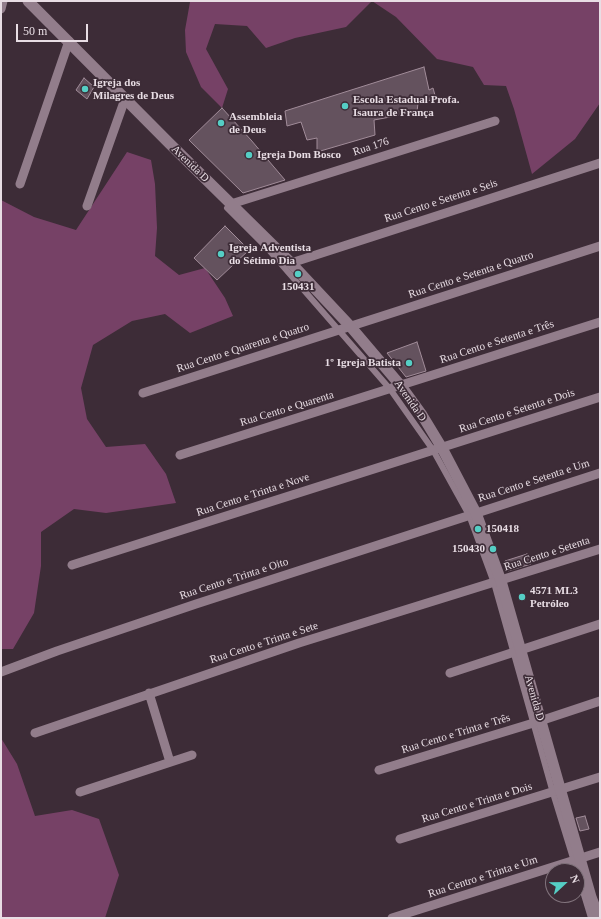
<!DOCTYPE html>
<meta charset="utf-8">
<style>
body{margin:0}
#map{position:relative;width:601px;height:919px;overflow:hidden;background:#3d2c37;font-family:Georgia,serif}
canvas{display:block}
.frame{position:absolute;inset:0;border:2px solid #e8dde4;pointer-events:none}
.north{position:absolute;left:545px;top:863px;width:40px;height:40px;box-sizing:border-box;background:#3d2c37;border:1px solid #81737c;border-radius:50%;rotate:68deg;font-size:11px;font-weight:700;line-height:16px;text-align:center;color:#e8dde4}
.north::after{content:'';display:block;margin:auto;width:14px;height:18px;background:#55cec5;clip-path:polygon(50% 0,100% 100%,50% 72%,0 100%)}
.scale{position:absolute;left:16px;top:24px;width:72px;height:18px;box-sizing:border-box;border:2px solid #e8dde4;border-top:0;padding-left:5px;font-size:12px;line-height:14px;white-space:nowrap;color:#e8dde4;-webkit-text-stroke:3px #3d2c37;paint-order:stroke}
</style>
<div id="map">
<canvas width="601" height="919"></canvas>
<div class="frame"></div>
<div class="north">N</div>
<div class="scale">50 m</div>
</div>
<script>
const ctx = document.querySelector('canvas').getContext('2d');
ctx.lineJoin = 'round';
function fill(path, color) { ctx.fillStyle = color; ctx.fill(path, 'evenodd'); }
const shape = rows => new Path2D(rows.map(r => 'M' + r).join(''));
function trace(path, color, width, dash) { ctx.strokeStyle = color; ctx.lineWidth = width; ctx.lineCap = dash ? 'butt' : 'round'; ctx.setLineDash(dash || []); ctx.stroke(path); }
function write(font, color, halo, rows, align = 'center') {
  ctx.font = font + ' Georgia,serif'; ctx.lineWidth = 3.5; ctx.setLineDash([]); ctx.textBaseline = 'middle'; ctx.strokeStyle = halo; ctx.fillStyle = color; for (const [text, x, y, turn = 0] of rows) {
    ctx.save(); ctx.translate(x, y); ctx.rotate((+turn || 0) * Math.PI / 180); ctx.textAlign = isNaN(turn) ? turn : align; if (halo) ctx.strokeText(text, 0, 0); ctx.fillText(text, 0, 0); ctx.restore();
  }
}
fill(shape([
 [191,1,372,1,346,27,295,38,266,48,247,26,215,24,206,49,228,89,222,108,201,87,186,52,185,30,190,2],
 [372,1,600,1,600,103,575,139,532,174,514,109,506,86,484,85,473,67,437,59,396,17],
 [127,152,151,160,155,184,157,228,155,256,179,275,205,268,225,298,233,316,190,333,165,314,132,321,93,345,81,388,87,419,106,447,145,444,166,474,176,503,106,513,74,509,41,532,41,566,34,613,13,649,1,649,1,200,34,217,76,230],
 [1,738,17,764,35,816,72,810,99,819,119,875,105,918,1,918]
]), '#764166');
const building = shape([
 [424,67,429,90,433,88,436,99,418,103,417,112,374,120,375,135,317,152,317,138,307,140,301,122,287,126,285,111,424,67],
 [84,78,94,87,87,99,76,90,84,78],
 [222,108,251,140,285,180,243,193,189,140,222,108],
 [225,226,249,250,217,280,194,258,225,226],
 [417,342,426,371,406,377,387,353,417,342],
 [527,554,531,564,508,571,505,561,527,554],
 [585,816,589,829,580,831,576,818,585,816]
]);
fill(building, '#64525e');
trace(building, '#a18c99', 1);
trace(shape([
 [227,208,268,249,390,389,433,450,469,515,494,583,553,793,577,871],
 [577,872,591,918]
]), '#927d8b', 6);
trace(shape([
 [1,9,3,1],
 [20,184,69,41],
 [231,204,495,121],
 [87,206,125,99],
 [291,263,600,163],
 [143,393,600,246],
 [180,455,600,322],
 [72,565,600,397],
 [1,672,57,651,196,604,600,473],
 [450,673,600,624],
 [149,693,170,762],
 [35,733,299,643,600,549],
 [379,770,540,721,600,701],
 [80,792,192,755],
 [400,839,600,777],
 [392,918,600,852]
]), '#927d8b', 9);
trace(shape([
 [28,1,169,143,291,263,350,326,401,386,422,415,442,448,476,513,501,581,591,897,599,918]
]), '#927d8b', 11);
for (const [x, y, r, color] of [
 [85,89,4,"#55cec5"],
 [345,106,4,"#55cec5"],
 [221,123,4,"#55cec5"],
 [249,155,4,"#55cec5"],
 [221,254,4,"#55cec5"],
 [298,274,4,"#55cec5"],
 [409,363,4,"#55cec5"],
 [478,529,4,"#55cec5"],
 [493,549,4,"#55cec5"],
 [522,597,4,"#55cec5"]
]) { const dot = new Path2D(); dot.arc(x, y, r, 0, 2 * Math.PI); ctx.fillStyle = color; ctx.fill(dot); trace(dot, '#3d2c37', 1.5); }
write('bold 11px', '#e8dde4', '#3d2c37', [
 ["Igreja dos",93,83],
 ["Milagres de Deus",93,96],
 ["Escola Estadual Profa.",353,100],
 ["Isaura de França",353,113],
 ["Assembleia",229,117],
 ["de Deus",229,130],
 ["Igreja Dom Bosco",257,155],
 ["Igreja Adventista",229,248],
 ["do Sétimo Dia",229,261],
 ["150431",298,287,"center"],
 ["1º Igreja Batista",401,363,"right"],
 ["150418",486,529],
 ["150430",485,549,"right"],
 ["4571 ML3",530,591],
 ["Petróleo",530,604]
], 'left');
write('11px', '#e8dde4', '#3d2c37', [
 ["Rua 176",371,147,-18],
 ["Avenida D",190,164,44],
 ["Rua Cento e Setenta e Seis",441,201,-18],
 ["Rua Cento e Setenta e Quatro",471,275,-18],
 ["Rua Cento e Setenta e Três",497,342,-18],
 ["Rua Cento e Quarenta e Quatro",243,348,-18],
 ["Avenida D",410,401,55],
 ["Rua Cento e Quarenta",287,409,-17],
 ["Rua Cento e Setenta e Dois",517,411,-18],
 ["Rua Cento e Setenta e Um",534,481,-18],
 ["Rua Cento e Trinta e Nove",253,495,-18],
 ["Rua Cento e Setenta",547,554,-18],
 ["Rua Cento e Trinta e Oito",234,579,-18],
 ["Rua Cento e Trinta e Sete",264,643,-18],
 ["Avenida D",534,698,74],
 ["Rua Cento e Trinta e Três",456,734,-17],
 ["Rua Cento e Trinta e Dois",477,803,-17],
 ["Rua Centro e Trinta e Um",483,877,-18]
]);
</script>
